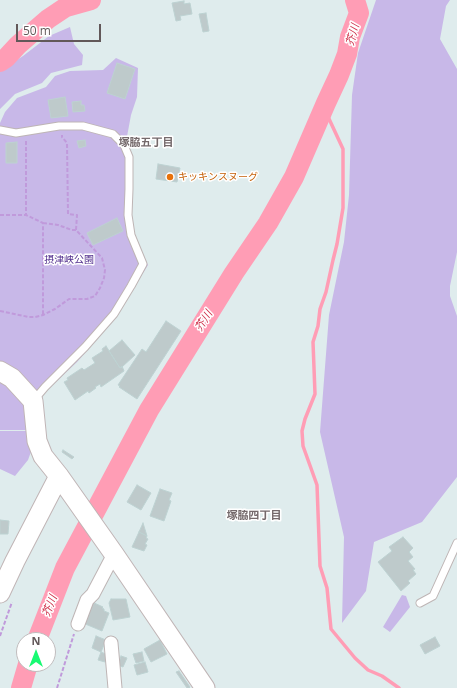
<!DOCTYPE html>
<meta charset="utf-8">
<style>
body{margin:0}
#map{position:relative;width:457px;height:688px;overflow:hidden;background:#dfeced;font-family:"Open Sans",sans-serif}
canvas{display:block}
.north{position:absolute;left:16px;top:632px;width:40px;height:40px;box-sizing:border-box;background:#fff;border:1px solid #c0bcbd;border-radius:50%;rotate:0deg;font-size:11px;font-weight:700;line-height:16px;text-align:center;color:#625859}
.north::after{content:'';display:block;margin:auto;width:14px;height:18px;background:#18fa72;clip-path:polygon(50% 0,100% 100%,50% 72%,0 100%)}
.scale{position:absolute;left:16px;top:24px;width:85px;height:18px;box-sizing:border-box;border:2px solid #625859;border-top:0;padding-left:5px;font-size:12px;line-height:14px;white-space:nowrap;color:#625859;-webkit-text-stroke:3px #fff;paint-order:stroke}
</style>
<div id="map">
<canvas width="457" height="688"></canvas>
<div class="north">N</div>
<div class="scale">50 m</div>
</div>
<script>
const ctx = document.querySelector('canvas').getContext('2d');
ctx.lineJoin = 'round';
function fill(path, color) { ctx.fillStyle = color; ctx.fill(path, 'evenodd'); }
const shape = rows => new Path2D(rows.map(r => 'M' + r).join(''));
function trace(path, color, width, dash) { ctx.strokeStyle = color; ctx.lineWidth = width; ctx.lineCap = dash ? 'butt' : 'round'; ctx.setLineDash(dash || []); ctx.stroke(path); }
function write(font, color, halo, rows, align = 'center') {
  ctx.font = font + ' "Open Sans","Noto Sans JP",sans-serif'; ctx.lineWidth = 3; ctx.setLineDash([]); ctx.textBaseline = 'middle'; ctx.strokeStyle = halo; ctx.fillStyle = color; for (const [text, x, y, turn = 0] of rows) {
    ctx.save(); ctx.translate(x, y); ctx.rotate((+turn || 0) * Math.PI / 180); ctx.textAlign = isNaN(turn) ? turn : align; if (halo) ctx.strokeText(text, 0, 0); ctx.fillText(text, 0, 0); ctx.restore();
  }
}
fill(shape([
 [376,0,450,0,446,6,440,39,457,69,457,252,450,286,450,296,457,316,457,477,422,522,374,542,366,591,342,623,344,537,320,432,329,315,344,242,349,195,352,95,358,53],
 [70,27,74,44,83,55,82,65,51,73,42,83,15,94,0,109,0,71,23,56,49,36],
 [116,58,138,68,137,97,131,115,126,142,132,155,131,210,133,228,138,247,148,265,113,321,77,362,45,392,30,409,31,430,0,430,0,123,5,112,17,98,46,87,55,76,70,71,103,70],
 [0,431,31,431,32,449,28,460,15,476,0,469],
 [402,595,406,596,410,607,390,632,383,627]
]), '#c8b8e8');
trace(shape([
 [324,108,343,149,343,208,337,244,333,260,326,292,320,309,318,326,313,342,315,394,305,419,302,431,303,446,317,485,320,566,327,588,331,629,355,658,368,670,382,676,399,688]
]), '#ff9db5', 3.5);
trace(shape([
 [0,62,6,58,18,45,48,19,66,7,91,0],
 [37,640,65,568,149,410,234,273,268,223,294,177,326,103,339,75,347,54,350,37,359,13,355,0],
 [21,688,28,664]
]), '#ff9db5', 20);
const building = shape([
 [184,1,184,4,190,3,192,14,180,16,181,20,176,21,172,3,184,1],
 [206,13,209,31,203,32,199,14,206,13],
 [117,63,135,69,125,99,107,93,117,63],
 [65,97,68,116,51,118,48,100,65,97],
 [81,101,81,105,84,105,85,111,73,112,72,102,81,101],
 [85,140,86,146,79,148,77,141,85,140],
 [17,142,17,163,6,163,6,143,17,142],
 [158,164,180,168,177,182,156,179,158,164],
 [117,218,123,231,93,245,87,233,117,218],
 [166,321,181,331,137,399,119,387,120,386,118,385,142,349,146,352,166,321],
 [122,340,135,355,122,367,120,368,109,351,122,340],
 [106,346,120,368,122,366,124,371,101,387,100,384,95,387,96,388,89,393,88,391,75,400,64,382,68,380,67,378,82,368,84,370,95,363,92,358,103,351,102,349,106,346],
 [63,450,74,457,72,459,62,452,63,450],
 [137,485,151,493,141,510,127,502,137,485],
 [160,489,172,493,169,500,171,501,164,521,150,516,160,489],
 [0,520,9,521,8,534,0,534,0,520],
 [143,523,147,536,139,532,143,523],
 [139,532,147,536,146,538,148,539,145,544,147,545,144,551,132,547,139,532],
 [403,537,413,548,409,552,413,557,408,561,415,569,413,570,416,574,408,581,410,583,401,591,378,562,392,551,389,547,403,537],
 [111,599,126,599,130,617,113,620,109,603,111,599],
 [92,602,103,607,102,608,104,609,104,611,109,613,102,631,83,623,92,602],
 [96,636,106,640,101,652,92,648,96,636],
 [435,637,440,646,425,654,420,645,435,637],
 [160,640,167,654,151,662,144,649,160,640],
 [101,652,108,655,105,662,98,660,101,652],
 [142,652,144,661,136,663,133,654,142,652],
 [121,656,127,658,123,667,118,665,121,656],
 [145,662,148,672,137,675,134,665,145,662],
 [179,671,190,687,189,688,187,688,176,672,179,671]
]);
fill(building, '#becacb');
trace(building, '#bdd2d2', 1);
const lane = shape([
 [0,130,16,133,59,126,83,126,113,134,124,145,129,157,129,189,128,215,131,235,143,264,131,286,114,314,85,347,45,387,34,400],
 [420,603,433,596,457,543]
]);
const street = shape([
 [78,624,87,600,93,594,114,554],
 [111,643,115,688]
]);
const secondary = shape([
 [0,371,12,378,33,401,37,441,43,456,59,476,114,554,205,688],
 [0,593,15,561,59,476]
]);
trace(lane, '#beb5b5', 9);
trace(street, '#beb5b5', 15);
trace(secondary, '#c0b5b6', 21);
trace(shape([
 [26,141,26,215,43,223,43,315],
 [0,215,26,215],
 [43,223,58,225,72,230,76,230],
 [0,311,29,317,35,317,43,315,55,309,69,299,87,299,95,296,100,288,104,278,105,270,102,258,76,230,77,215,68,214,67,143,62,137,62,135],
 [0,636,12,602],
 [57,688,74,634]
]), '#c09adb', 2, [4, 2]);
trace(lane, '#fff', 7);
trace(street, '#fff', 13);
trace(secondary, '#fff', 19);
for (const [x, y, r, color] of [
 [170,177,4,"#e8710a"]
]) { const dot = new Path2D(); dot.arc(x, y, r, 0, 2 * Math.PI); ctx.fillStyle = color; ctx.fill(dot); trace(dot, '#fff', 1.5); }
write('10px', '#c56008', '#fff', [
 ["キッキンスヌーグ",178,177]
], 'left');
write('10px', '#502d8c', '#fff', [
 ["摂津峡公園",69,260]
]);
write('italic 11px', '#ce344d', '#fff', [
 ["芥川",353,35,-74],
 ["芥川",204,321,-58],
 ["芥川",50,606,-69]
]);
write('bold 11px', '#74696b', '#fff', [
 ["塚脇五丁目",146,143],
 ["塚脇四丁目",254,516]
]);
</script>
